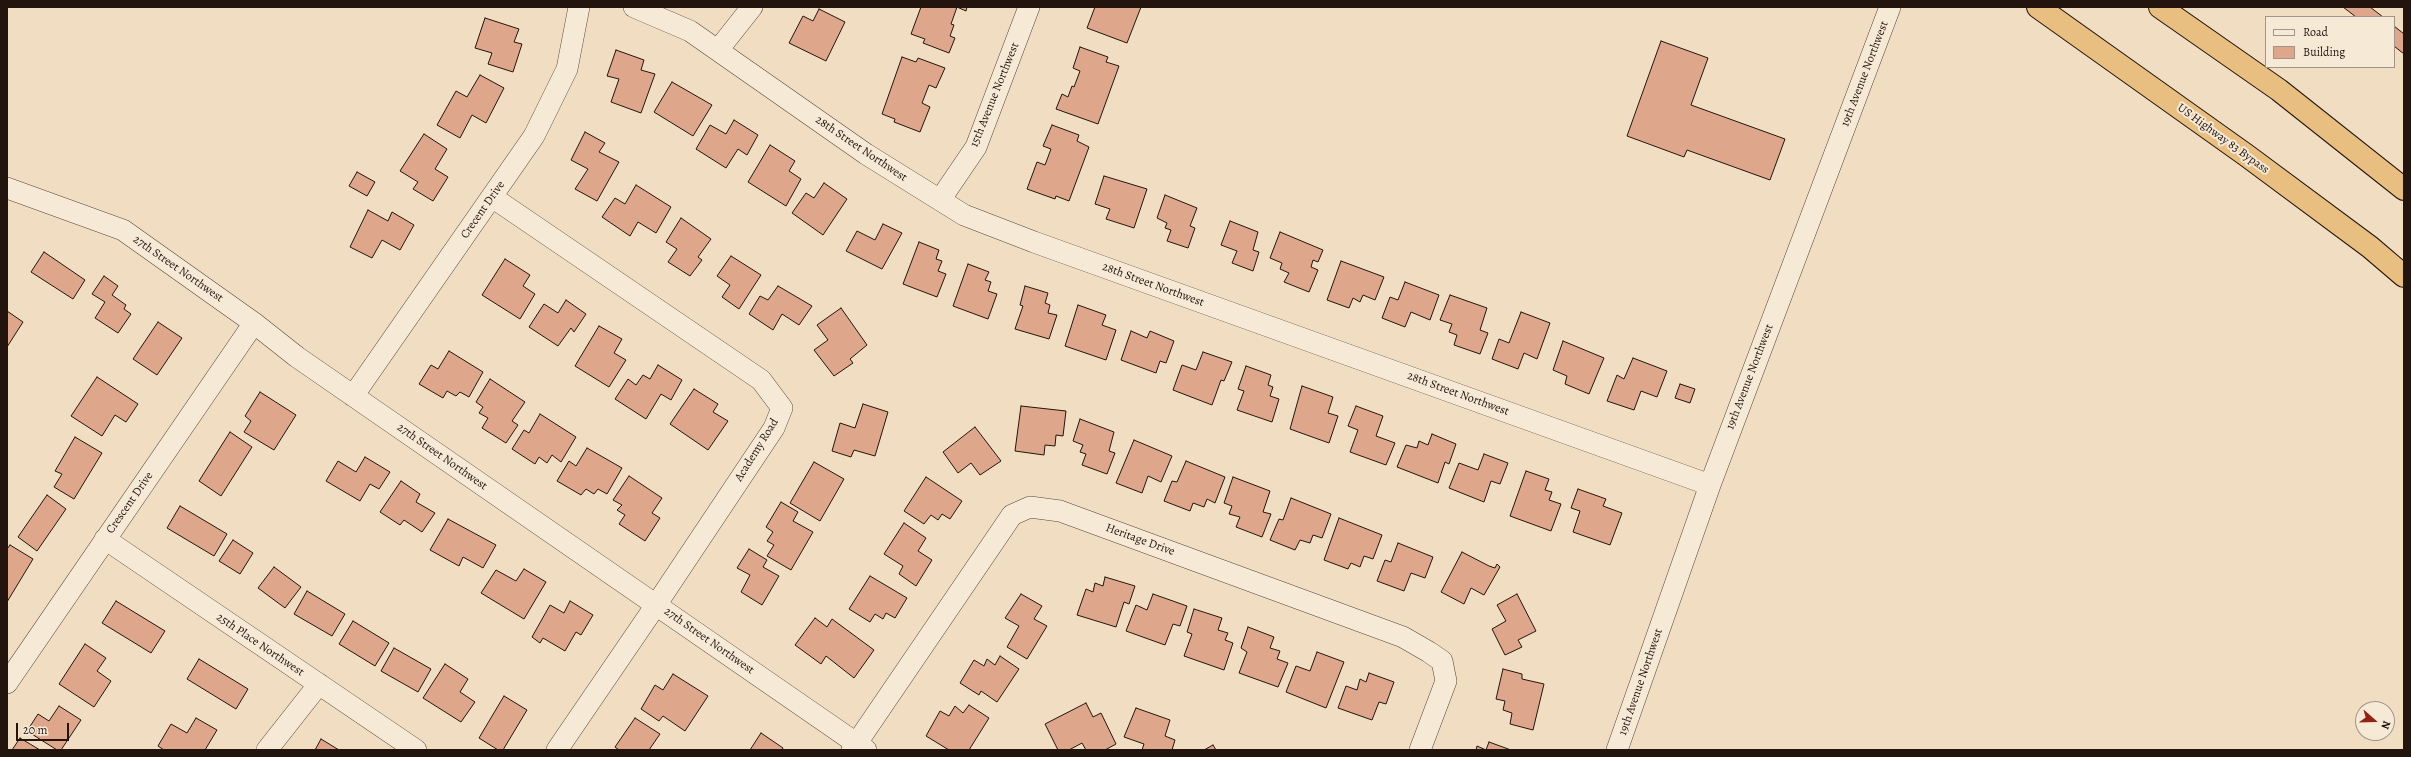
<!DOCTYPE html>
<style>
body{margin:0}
#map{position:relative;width:2411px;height:757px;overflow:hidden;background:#f1dec2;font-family:Alegreya,serif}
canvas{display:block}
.frame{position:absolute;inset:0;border:8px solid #23140e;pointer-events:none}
.legend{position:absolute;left:2265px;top:16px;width:130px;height:52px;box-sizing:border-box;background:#f6ead7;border:1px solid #a29487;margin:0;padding:5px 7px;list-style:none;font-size:12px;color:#23140e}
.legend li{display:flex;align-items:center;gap:8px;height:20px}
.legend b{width:20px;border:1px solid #a29487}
.north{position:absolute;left:2355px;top:701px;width:40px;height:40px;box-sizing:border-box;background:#f6ead7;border:1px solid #a29487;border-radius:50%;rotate:110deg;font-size:11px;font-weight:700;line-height:16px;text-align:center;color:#23140e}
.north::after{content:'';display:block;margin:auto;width:14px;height:18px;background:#8f2418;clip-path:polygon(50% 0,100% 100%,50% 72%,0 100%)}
.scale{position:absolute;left:16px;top:723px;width:53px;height:18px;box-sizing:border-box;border:2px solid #23140e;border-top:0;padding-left:5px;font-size:12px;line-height:14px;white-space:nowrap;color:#23140e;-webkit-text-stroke:3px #f6ead7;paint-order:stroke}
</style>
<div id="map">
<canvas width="2411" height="757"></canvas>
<div class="frame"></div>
<ul class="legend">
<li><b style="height:5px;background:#f6ead7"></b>Road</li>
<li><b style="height:11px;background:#dea78b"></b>Building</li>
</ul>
<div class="north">N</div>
<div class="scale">20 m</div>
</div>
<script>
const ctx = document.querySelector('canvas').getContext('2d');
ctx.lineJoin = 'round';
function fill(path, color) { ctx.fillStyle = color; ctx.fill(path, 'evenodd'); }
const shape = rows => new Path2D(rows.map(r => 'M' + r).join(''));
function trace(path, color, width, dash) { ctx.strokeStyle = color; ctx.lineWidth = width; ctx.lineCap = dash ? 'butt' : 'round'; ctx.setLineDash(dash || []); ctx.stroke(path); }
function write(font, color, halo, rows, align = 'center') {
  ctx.font = font + ' Alegreya,serif'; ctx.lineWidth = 4; ctx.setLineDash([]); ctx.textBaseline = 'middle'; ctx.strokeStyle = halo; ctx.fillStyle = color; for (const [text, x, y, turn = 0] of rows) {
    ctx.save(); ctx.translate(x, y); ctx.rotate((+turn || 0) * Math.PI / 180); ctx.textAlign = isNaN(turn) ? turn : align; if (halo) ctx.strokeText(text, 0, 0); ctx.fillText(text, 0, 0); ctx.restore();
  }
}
const building = shape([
 [921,7,967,7,966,11,957,7,951,24,954,25,950,36,955,38,949,53,923,43,925,39,911,34,921,7],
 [1095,7,1141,7,1127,43,1087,28,1095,7],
 [2343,7,2370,7,2383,17,2356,17,2343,7],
 [819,9,845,22,826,61,789,43,803,16,813,21,819,9],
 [485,18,519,29,514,42,522,44,513,72,488,64,492,53,475,48,485,18],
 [2394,26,2404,34,2404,54,2394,46,2394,26],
 [1661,41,1708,58,1691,105,1785,139,1770,180,1687,150,1684,157,1627,136,1661,41],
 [1080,47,1108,57,1106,62,1119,66,1098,124,1056,109,1062,94,1068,97,1072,86,1074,87,1080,71,1073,68,1080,47],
 [616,50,644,60,641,70,655,74,641,113,611,102,619,79,607,76,616,50],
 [902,57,916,62,918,58,945,68,936,88,929,85,922,103,930,107,920,132,894,122,895,119,882,114,902,57],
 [480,75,504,88,486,123,472,115,460,138,437,125,456,91,467,97,480,75],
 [672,82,712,105,693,136,654,112,672,82],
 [734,120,758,135,747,155,738,149,726,168,696,149,710,125,726,134,734,120],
 [1052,125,1079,135,1077,141,1089,147,1069,201,1056,196,1055,199,1027,189,1037,162,1045,165,1051,149,1043,146,1052,125],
 [585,132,605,143,599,152,619,162,597,201,575,189,588,169,571,160,585,132],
 [424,134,447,149,435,169,448,177,433,201,413,189,418,182,400,171,424,134],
 [770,145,795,161,789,171,801,179,786,206,748,182,770,145],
 [357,172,375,182,367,196,349,186,357,172],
 [1104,176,1147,189,1134,228,1106,219,1110,209,1095,204,1104,176],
 [824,183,847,199,823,235,792,213,806,193,814,198,824,183],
 [636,185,671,207,656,233,638,222,630,236,602,217,615,198,625,204,636,185],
 [1165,195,1197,208,1190,226,1195,228,1188,248,1167,241,1171,230,1165,228,1167,223,1157,218,1165,195],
 [368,210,388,221,392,212,414,225,400,250,382,240,372,258,350,247,368,210],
 [681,218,711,239,698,257,702,260,690,276,668,262,677,249,666,242,681,218],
 [1230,221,1258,232,1253,250,1259,252,1253,271,1232,263,1237,251,1221,245,1230,221],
 [883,224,902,233,882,269,846,251,857,231,875,240,883,224],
 [1280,232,1323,250,1318,262,1313,260,1311,267,1318,270,1309,292,1284,282,1289,273,1280,269,1282,263,1270,258,1280,232],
 [919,242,939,250,936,259,942,261,938,271,946,274,937,297,903,284,919,242],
 [44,252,85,280,73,299,31,272,44,252],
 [731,256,761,275,739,309,722,297,730,285,717,276,731,256],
 [505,259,530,275,523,286,535,294,520,319,482,295,505,259],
 [1341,261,1384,277,1375,300,1363,295,1360,302,1353,298,1349,308,1327,300,1341,261],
 [968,264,989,272,985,280,991,282,988,291,997,294,988,319,953,306,968,264],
 [104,276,118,286,112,295,126,305,124,309,131,314,118,333,95,318,105,302,92,294,104,276],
 [1405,282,1439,295,1430,320,1411,312,1405,327,1382,318,1390,297,1398,300,1405,282],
 [778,286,812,306,799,325,782,314,773,330,749,314,760,296,768,300,778,286],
 [1025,286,1048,293,1045,303,1050,305,1048,313,1057,315,1049,339,1015,329,1023,306,1020,305,1025,286],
 [1450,295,1487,308,1480,330,1488,333,1480,354,1454,345,1457,335,1449,332,1452,324,1440,320,1450,295],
 [566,300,586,314,574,332,571,328,558,346,529,327,544,304,558,313,566,300],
 [1078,305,1106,315,1102,325,1116,330,1106,360,1065,346,1078,305],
 [841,308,867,345,850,359,853,363,834,376,814,350,828,340,817,325,841,308],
 [7,311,23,322,7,347,7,311],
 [1521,312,1550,323,1537,359,1524,353,1518,369,1492,359,1499,339,1509,343,1521,312],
 [158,322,182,338,157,375,133,359,158,322],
 [599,326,622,339,614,353,626,360,609,387,575,366,599,326],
 [1131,331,1147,338,1150,331,1174,341,1166,363,1160,361,1156,373,1121,360,1131,331],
 [1563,341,1604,358,1589,394,1565,384,1567,376,1553,370,1563,341],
 [449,351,483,372,469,397,460,392,456,396,447,391,443,398,419,384,431,365,438,369,449,351],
 [1203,352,1232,362,1224,381,1221,380,1212,405,1173,390,1182,365,1196,370,1203,352],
 [1633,358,1667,371,1657,397,1641,391,1634,410,1607,401,1617,375,1624,379,1633,358],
 [658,365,682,380,671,400,661,394,646,419,615,399,628,379,636,385,643,375,650,379,658,365],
 [1246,366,1271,375,1268,385,1273,387,1270,396,1279,399,1272,422,1237,410,1244,391,1238,389,1246,366],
 [97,377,138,404,126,422,115,415,102,436,71,416,97,377],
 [490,379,525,402,512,421,518,425,506,443,482,428,488,418,479,413,483,407,476,402,490,379],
 [1680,384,1695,389,1690,403,1675,398,1680,384],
 [1302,386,1333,397,1328,413,1338,416,1329,443,1290,429,1302,386],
 [694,389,718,404,713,412,728,421,708,450,670,424,694,389],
 [260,392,296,415,274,450,244,432,251,421,245,416,260,392],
 [863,404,888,412,875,456,854,450,851,457,832,451,840,423,855,428,863,404],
 [1021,406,1066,411,1063,436,1056,435,1055,446,1045,445,1044,455,1015,451,1021,406],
 [1356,406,1383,416,1376,436,1395,443,1386,465,1350,452,1358,430,1348,426,1356,406],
 [540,414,576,437,561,462,552,455,547,463,539,457,535,464,512,449,524,430,529,433,540,414],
 [1080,419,1114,432,1109,451,1115,453,1107,474,1082,465,1086,454,1080,452,1083,445,1073,441,1080,419],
 [975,427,1001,461,980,475,971,463,958,473,943,452,975,427],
 [230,432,252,447,221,496,199,481,230,432],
 [1432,434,1456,444,1449,464,1445,462,1438,483,1397,467,1406,445,1417,448,1419,441,1428,445,1432,434],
 [75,437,102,453,74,499,54,487,62,474,55,471,75,437],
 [1134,440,1172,456,1161,482,1148,476,1142,493,1116,483,1134,440],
 [587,448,622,468,607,494,598,489,594,494,586,489,581,495,557,481,569,461,576,466,587,448],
 [1484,454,1508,463,1500,484,1491,481,1484,502,1449,488,1459,463,1478,470,1484,454],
 [365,457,390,472,379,489,370,484,360,501,326,481,338,461,356,472,365,457],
 [1186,461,1225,477,1215,503,1207,499,1204,507,1193,503,1190,511,1164,501,1172,481,1177,482,1186,461],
 [814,462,844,479,820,521,790,503,814,462],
 [1526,471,1549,479,1545,490,1552,492,1549,500,1561,504,1551,531,1510,516,1526,471],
 [629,476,662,498,652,513,660,518,645,541,619,524,625,515,617,510,622,505,613,500,629,476],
 [926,477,962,501,950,519,942,514,938,520,931,515,924,524,904,511,926,477],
 [1233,477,1270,491,1263,512,1271,514,1262,537,1236,527,1240,517,1229,514,1232,506,1224,503,1233,477],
 [401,481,420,494,416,502,435,513,422,532,404,520,400,525,380,512,401,481],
 [1578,489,1606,499,1603,506,1622,513,1610,545,1573,532,1580,511,1571,508,1578,489],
 [47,495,66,509,37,551,18,537,47,495],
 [1291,498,1331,514,1322,538,1313,535,1310,543,1300,540,1295,550,1270,540,1279,519,1283,520,1291,498],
 [781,502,798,512,793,521,813,532,791,570,767,556,774,545,767,541,773,532,766,527,781,502],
 [180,506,227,534,214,556,167,528,180,506],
 [1339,518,1382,535,1373,559,1364,556,1360,567,1351,563,1348,569,1324,560,1339,518],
 [448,519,496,545,483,568,463,557,459,566,430,550,448,519],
 [904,523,926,538,918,551,932,560,916,586,899,574,903,566,884,554,904,523],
 [233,540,253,553,240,574,219,561,233,540],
 [1398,543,1433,557,1425,578,1411,573,1404,591,1377,581,1385,560,1391,562,1398,543],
 [10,545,33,559,7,602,7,549,10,545],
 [749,549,767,560,763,567,779,576,762,605,741,592,750,575,737,568,749,549],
 [1462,552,1489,566,1495,568,1497,564,1500,567,1484,595,1471,588,1464,604,1441,592,1462,552],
 [274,567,301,587,285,608,258,588,274,567],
 [524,569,546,582,524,619,481,593,496,570,516,581,524,569],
 [870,576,907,598,895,618,886,613,883,619,875,614,870,622,849,609,870,576],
 [1105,577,1135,586,1129,604,1124,602,1116,627,1077,615,1086,589,1093,592,1095,583,1103,586,1105,577],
 [307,591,345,614,332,636,294,614,307,591],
 [1021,594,1042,606,1034,619,1047,626,1027,659,1007,647,1019,626,1005,618,1021,594],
 [1153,594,1187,606,1180,626,1173,624,1165,645,1126,631,1136,605,1147,610,1153,594],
 [1517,594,1536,631,1518,640,1522,647,1505,655,1492,629,1506,621,1497,605,1517,594],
 [116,601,165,631,151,653,102,623,116,601],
 [570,601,593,615,581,635,576,632,565,651,543,638,540,643,532,637,550,605,564,613,570,601],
 [1194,609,1222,618,1218,630,1228,633,1225,640,1233,643,1224,670,1184,656,1192,634,1187,632,1194,609],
 [815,618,827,627,832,619,874,650,854,678,826,656,821,664,795,645,815,618],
 [353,621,389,643,375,666,339,644,353,621],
 [1248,627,1274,637,1270,648,1280,651,1277,659,1288,663,1278,687,1239,673,1247,652,1241,648,1248,627],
 [85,644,106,658,97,671,111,681,94,707,59,684,85,644],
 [394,648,431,669,418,692,381,671,394,648],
 [1317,652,1344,662,1326,708,1286,692,1296,666,1310,671,1317,652],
 [1000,656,1019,669,997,702,981,691,979,695,960,683,974,660,984,666,987,659,995,665,1000,656],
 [199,659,248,689,236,709,187,679,199,659],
 [445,664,468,679,460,692,475,702,461,722,423,698,445,664],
 [1503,669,1522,674,1522,679,1544,684,1533,730,1510,724,1512,713,1503,710,1505,701,1496,699,1503,669],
 [1369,673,1394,682,1386,704,1379,702,1372,720,1338,708,1346,686,1357,690,1360,679,1366,682,1369,673],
 [673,674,708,696,685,731,663,716,659,721,641,709,655,685,663,690,673,674],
 [504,696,527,710,503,750,498,750,479,738,504,696],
 [1086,703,1093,717,1101,713,1116,744,1105,750,1086,750,1082,743,1069,750,1058,750,1045,724,1086,703],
 [969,705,989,718,969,750,949,750,926,736,940,711,949,716,955,706,963,713,969,705],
 [59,706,81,720,61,750,57,750,27,731,38,714,49,721,59,706],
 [1136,708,1170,720,1165,736,1175,740,1172,750,1142,750,1144,744,1124,737,1136,708],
 [196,718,217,730,205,750,164,750,158,746,171,724,187,733,196,718],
 [635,718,660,734,649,750,619,750,615,747,635,718],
 [761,733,783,748,782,750,750,750,761,733],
 [20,738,40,750,12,750,20,738],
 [321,739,339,750,315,750,321,739],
 [1489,742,1511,750,1476,750,1477,746,1486,750,1489,742],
 [1213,745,1216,750,1204,750,1213,745]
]);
fill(building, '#dea78b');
trace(building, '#23140e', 1);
const minor = shape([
 [634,7,690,31,866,154,964,215,1034,242,1710,485],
 [718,50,752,7],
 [7,188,123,230,254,323,297,357,866,750],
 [492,197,761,380,782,408,774,428,656,605,557,750],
 [940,200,976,147,1029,7],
 [353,396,534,136,567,69,579,7],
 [105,539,416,750],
 [7,683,254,323],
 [267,750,319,684],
 [852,750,1012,515,1030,507,1060,511,1403,637,1429,652,1442,661,1446,681,1420,750],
 [1617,750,1710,485,1890,7]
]);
const trunk = shape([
 [2038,7,2246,155,2370,247,2404,276],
 [2160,7,2279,90,2404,189]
]);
trace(minor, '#56463b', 22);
trace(trunk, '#23140e', 24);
trace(minor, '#f6ead7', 21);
trace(trunk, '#e8bf81', 22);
write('12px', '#23140e', '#f6ead7', [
 ["19th Avenue Northwest",1865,74,-69],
 ["15th Avenue Northwest",995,95,-68],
 ["US Highway 83 Bypass",2223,139,36],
 ["28th Street Northwest",861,149,34],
 ["Crecent Drive",483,210,-55],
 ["27th Street Northwest",178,269,35],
 ["28th Street Northwest",1153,285,20],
 ["19th Avenue Northwest",1750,377,-69],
 ["28th Street Northwest",1458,394,20],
 ["Academy Road",757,450,-58],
 ["27th Street Northwest",442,457,35],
 ["Crescent Drive",130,503,-55],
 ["Heritage Drive",1140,540,20],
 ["27th Street Northwest",709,641,35],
 ["25th Place Northwest",260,645,34],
 ["19th Avenue Northwest",1641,682,-71]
]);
</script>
